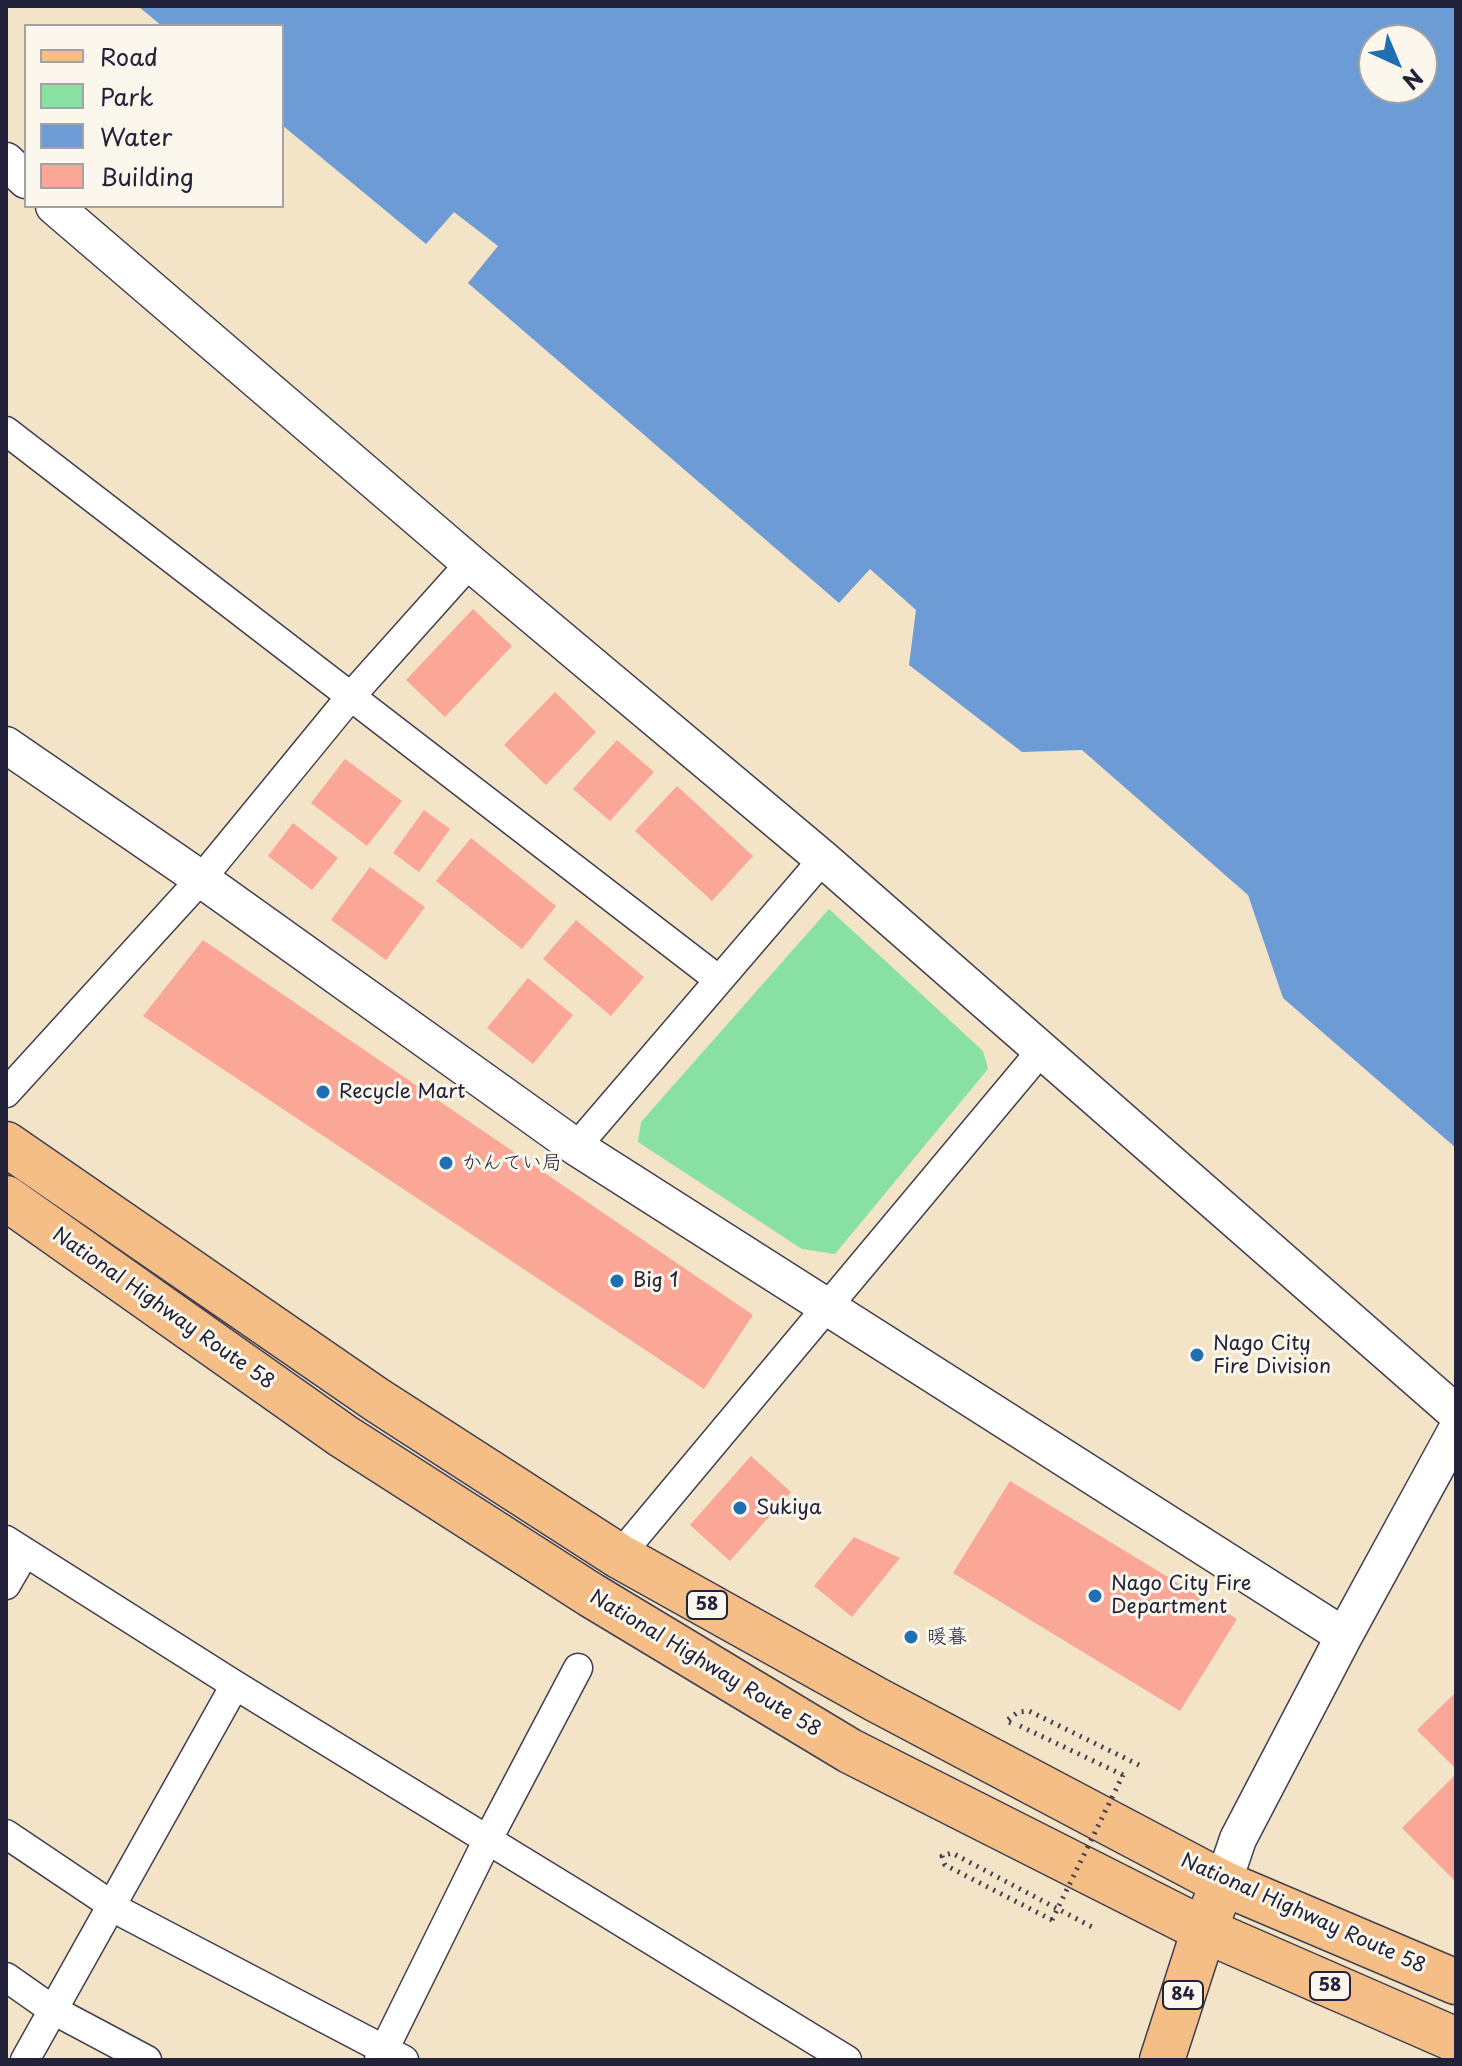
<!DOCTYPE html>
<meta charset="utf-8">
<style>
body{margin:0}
#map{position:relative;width:1462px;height:2066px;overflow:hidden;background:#f3e3c7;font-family:"Playpen Sans",sans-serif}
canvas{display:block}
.frame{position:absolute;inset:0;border:8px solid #22223b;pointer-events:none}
.legend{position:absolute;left:24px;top:24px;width:260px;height:184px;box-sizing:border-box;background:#fbf7ec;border:2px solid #a4a2a5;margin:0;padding:10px 14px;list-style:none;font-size:24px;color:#22223b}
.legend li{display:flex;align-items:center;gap:16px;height:40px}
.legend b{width:40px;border:2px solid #a4a2a5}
.north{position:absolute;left:1358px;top:24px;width:80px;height:80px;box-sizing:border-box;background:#fbf7ec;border:2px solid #a4a2a5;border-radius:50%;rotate:136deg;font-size:22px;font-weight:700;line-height:32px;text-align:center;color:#22223b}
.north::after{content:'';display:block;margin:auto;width:28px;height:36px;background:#1f6fb2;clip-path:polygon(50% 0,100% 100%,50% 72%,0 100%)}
</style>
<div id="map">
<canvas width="1462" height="2066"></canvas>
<div class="frame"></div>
<ul class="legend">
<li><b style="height:10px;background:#f6be87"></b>Road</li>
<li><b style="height:22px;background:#89e0a3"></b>Park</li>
<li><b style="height:22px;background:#6c9bd5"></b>Water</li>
<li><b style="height:22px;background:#faa797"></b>Building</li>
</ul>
<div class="north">N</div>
</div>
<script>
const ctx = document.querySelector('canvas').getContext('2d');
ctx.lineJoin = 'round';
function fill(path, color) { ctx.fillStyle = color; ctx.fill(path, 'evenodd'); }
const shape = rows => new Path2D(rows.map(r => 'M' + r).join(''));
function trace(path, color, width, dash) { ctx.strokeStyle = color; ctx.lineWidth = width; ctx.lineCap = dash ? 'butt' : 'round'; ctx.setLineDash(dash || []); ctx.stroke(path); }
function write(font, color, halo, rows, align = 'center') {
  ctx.font = font + ' "Playpen Sans","Klee One",sans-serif'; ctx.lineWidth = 6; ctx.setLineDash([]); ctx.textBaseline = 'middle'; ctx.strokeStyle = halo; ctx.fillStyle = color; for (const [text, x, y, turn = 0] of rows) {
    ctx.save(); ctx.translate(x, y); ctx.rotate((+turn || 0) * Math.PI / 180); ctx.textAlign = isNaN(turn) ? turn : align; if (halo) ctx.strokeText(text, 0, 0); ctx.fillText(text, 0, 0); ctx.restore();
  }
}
fill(shape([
 [829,909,983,1051,988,1069,835,1254,802,1249,638,1142,641,1122]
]), '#89e0a3');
fill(shape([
 [138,6,1456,6,1456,1148,1283,998,1248,895,1082,750,1022,752,909,665,916,610,870,569,839,603,468,283,498,246,454,212,426,244,282,125,282,26,162,26],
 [1374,40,1422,40,1422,88,1374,88]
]), '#6c9bd5');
fill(shape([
 [473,609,512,646,445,717,406,680],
 [555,692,596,732,546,785,504,745],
 [617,740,654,772,610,821,573,789],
 [345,759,402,801,367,846,311,803],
 [677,786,753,856,712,901,635,831],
 [424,810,450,829,419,872,393,853],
 [293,823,338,858,312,890,268,856],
 [471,838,556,906,522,949,436,881],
 [370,867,425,907,386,960,331,920],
 [576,920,644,977,611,1016,543,959],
 [203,940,753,1315,704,1389,143,1016],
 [528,978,573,1015,533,1064,487,1028],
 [751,1456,791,1492,730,1561,690,1525],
 [1010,1481,1237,1619,1180,1711,953,1573],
 [854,1537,900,1558,852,1617,814,1586],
 [1456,1692,1456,1769,1417,1730],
 [1456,1774,1456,1882,1402,1828]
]), '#faa797');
const minor = shape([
 [6,431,719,980],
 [6,1093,201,879,351,696,470,563],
 [576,1147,823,859],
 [6,1540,235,1685,847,2060],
 [619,1556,1041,1051],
 [6,1585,24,1554],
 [6,1834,125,1914,404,2060],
 [6,1977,53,2010,147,2060],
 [25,2060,235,1685],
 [379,2060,488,1839,578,1668]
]);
const tertiary = shape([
 [6,161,26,180],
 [54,206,470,563,823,859,1456,1413],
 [6,745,201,879,576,1147,1344,1636],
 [1223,1883,1238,1839,1344,1636,1456,1431]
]);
const primary = shape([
 [1162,2060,1204,1930,1223,1883]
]);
const trunk = shape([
 [6,1144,377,1400,619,1556,877,1700,1223,1883,1456,1982],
 [6,1198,343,1436,591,1595,850,1751,1204,1930,1456,2040]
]);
trace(minor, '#413f50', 31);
trace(tertiary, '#413f50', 39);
trace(primary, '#413f50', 47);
trace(trunk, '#413f50', 47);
trace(shape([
 [1011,1723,1006,1721,1018,1712,1029,1711,1141,1766],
 [1020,1726,1123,1775],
 [1052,1920,945,1865,942,1856,952,1853,1092,1927]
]), '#413f50', 5, [2, 6]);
trace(minor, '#fff', 28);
trace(tertiary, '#fff', 36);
trace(primary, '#f6be87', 44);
trace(trunk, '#f6be87', 44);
trace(shape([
 [1052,1920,1123,1775]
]), '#413f50', 5, [2, 6]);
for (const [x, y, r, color] of [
 [323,1092,8,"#1f6fb2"],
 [446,1163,8,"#1f6fb2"],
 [617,1281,8,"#1f6fb2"],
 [1197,1355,8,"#1f6fb2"],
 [740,1508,8,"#1f6fb2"],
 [1095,1596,8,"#1f6fb2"],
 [911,1637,8,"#1f6fb2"]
]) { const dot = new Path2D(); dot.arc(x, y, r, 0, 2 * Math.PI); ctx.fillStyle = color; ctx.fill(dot); trace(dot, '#fbf7ec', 3); }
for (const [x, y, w] of [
 [707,1605,40],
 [1330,1986,40],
 [1183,1995,40]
]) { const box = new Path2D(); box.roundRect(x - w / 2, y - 14, w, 28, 6); ctx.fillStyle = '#fbf7ec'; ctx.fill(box); trace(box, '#22223b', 2); }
write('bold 18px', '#22223b', null, [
 ["58",707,1605],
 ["58",1330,1986],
 ["84",1183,1995]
]);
write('20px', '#22223b', '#fbf7ec', [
 ["Recycle Mart",339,1092],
 ["かんてい局",462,1163],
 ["Big 1",633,1281],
 ["Nago City",1213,1344],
 ["Fire Division",1213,1367],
 ["Sukiya",756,1508],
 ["Nago City Fire",1111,1584],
 ["Department",1111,1607],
 ["暖暮",927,1637]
], 'left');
write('20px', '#22223b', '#fbf7ec', [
 ["National Highway Route 58",163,1309,35],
 ["National Highway Route 58",705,1664,31],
 ["National Highway Route 58",1303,1914,24]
]);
</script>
